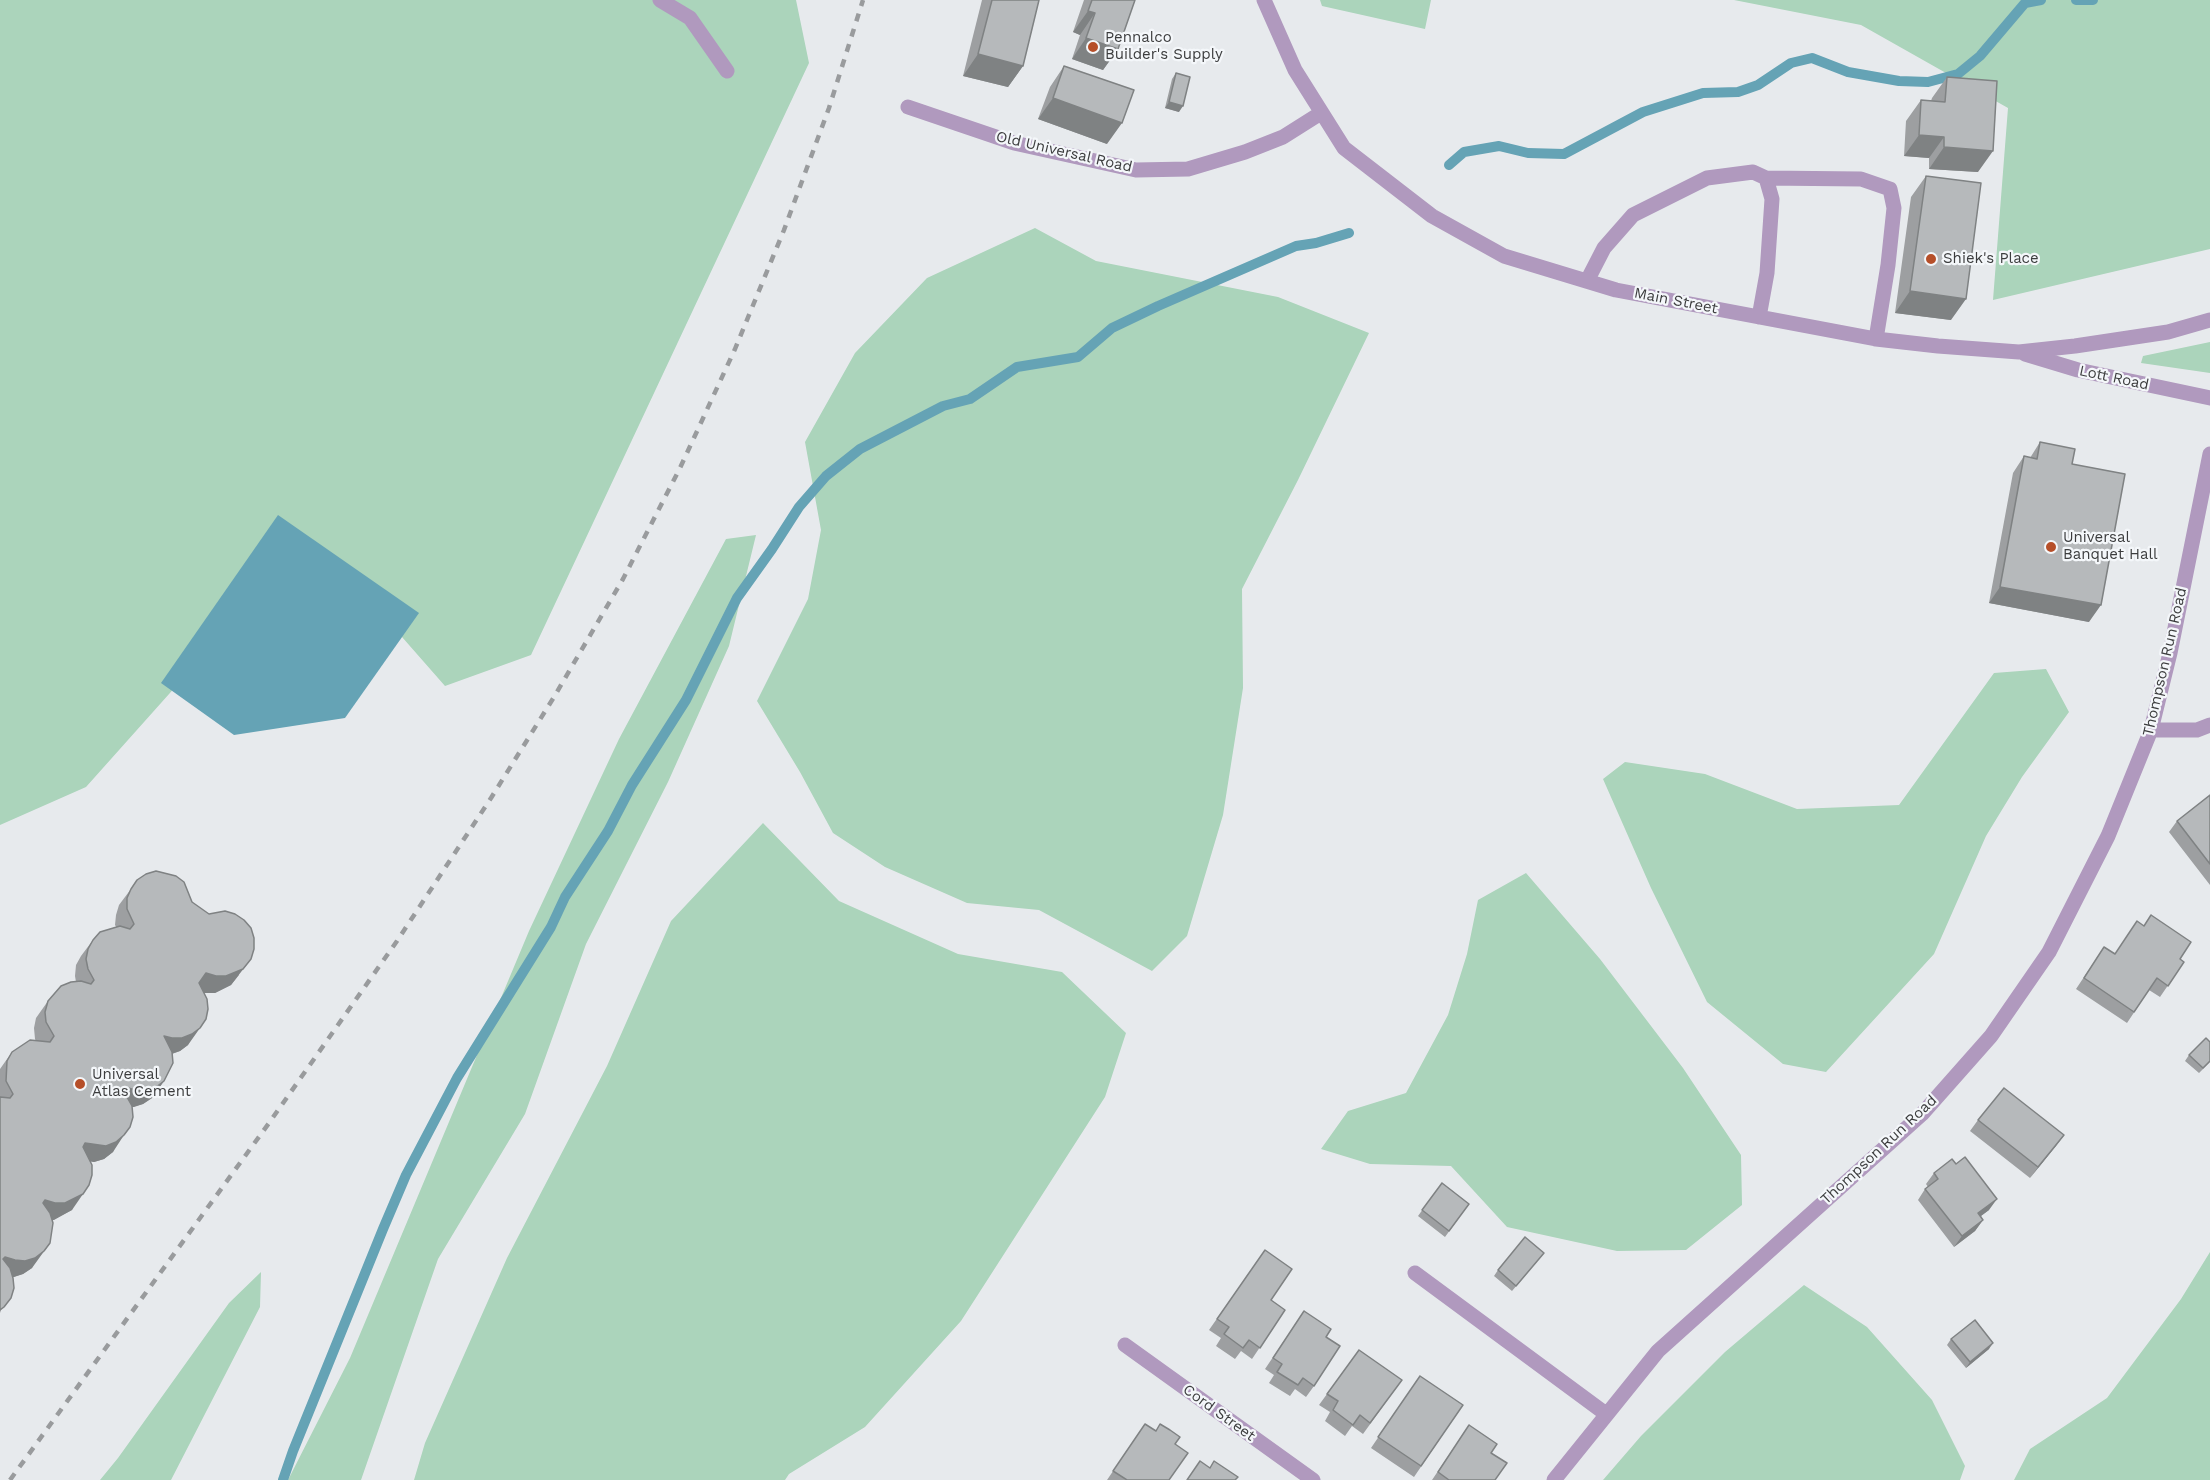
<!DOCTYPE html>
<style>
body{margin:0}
canvas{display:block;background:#e7eaed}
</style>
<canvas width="2210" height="1480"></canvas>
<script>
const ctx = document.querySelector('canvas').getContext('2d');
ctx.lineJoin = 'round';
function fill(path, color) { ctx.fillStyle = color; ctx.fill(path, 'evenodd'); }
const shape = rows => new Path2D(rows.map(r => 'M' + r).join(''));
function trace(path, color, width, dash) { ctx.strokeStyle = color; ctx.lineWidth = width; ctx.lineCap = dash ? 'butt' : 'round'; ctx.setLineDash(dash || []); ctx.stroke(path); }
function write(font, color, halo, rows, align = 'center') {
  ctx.font = font + ' "Work Sans",sans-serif'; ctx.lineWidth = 4.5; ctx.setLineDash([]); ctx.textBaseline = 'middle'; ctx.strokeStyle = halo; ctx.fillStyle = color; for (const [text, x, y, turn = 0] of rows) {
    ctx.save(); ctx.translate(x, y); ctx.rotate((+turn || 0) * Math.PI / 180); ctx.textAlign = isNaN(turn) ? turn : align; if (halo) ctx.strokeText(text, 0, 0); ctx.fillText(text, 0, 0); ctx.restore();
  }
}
fill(shape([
 [0,0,796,0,809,63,531,655,445,686,359,588,286,563,86,787,0,825],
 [1320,0,1431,0,1425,29,1322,6],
 [1734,0,2210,0,2210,249,1993,300,2008,108,1861,25],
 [1035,228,1096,261,1278,297,1369,333,1298,480,1242,589,1243,688,1223,815,1187,936,1152,971,1039,910,967,903,885,867,833,833,800,772,757,701,808,599,821,530,805,442,855,353,927,278],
 [2210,342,2210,373,2141,363,2143,356],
 [756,535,729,646,668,782,586,944,525,1114,438,1259,361,1480,288,1480,350,1358,529,931,619,739,726,539],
 [2046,669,2069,712,2022,777,1986,836,1934,954,1826,1072,1783,1064,1707,1002,1651,888,1603,779,1625,762,1705,774,1797,809,1899,805,1994,673],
 [763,823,839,901,958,954,1062,972,1126,1033,1105,1097,961,1321,865,1427,789,1474,785,1480,414,1480,425,1443,507,1258,607,1066,671,921],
 [1526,873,1600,959,1683,1068,1741,1155,1742,1205,1686,1250,1617,1251,1507,1227,1451,1166,1370,1164,1321,1149,1348,1111,1406,1093,1448,1015,1467,954,1478,900],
 [2210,1252,2210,1480,2014,1480,2030,1449,2107,1398,2181,1299],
 [261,1272,260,1307,171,1480,100,1480,118,1458,229,1303],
 [1804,1285,1867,1327,1932,1400,1965,1466,1960,1480,1603,1480,1641,1436,1725,1352]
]), '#abd4bb');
fill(shape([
 [278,515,419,613,345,718,234,735,161,683]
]), '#65a3b5');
trace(shape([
 [2076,0,2093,0],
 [1449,165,1464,152,1499,146,1528,153,1564,154,1643,112,1703,93,1738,92,1758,85,1791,63,1812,58,1848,72,1899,81,1928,82,1958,74,1980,56,2025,3,2041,0],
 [283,1480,293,1451,383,1229,406,1175,457,1078,551,927,565,897,608,831,632,785,686,700,737,598,772,549,799,507,826,476,860,449,943,406,970,399,1017,367,1078,357,1112,328,1158,306,1296,246,1316,243,1349,233]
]), '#65a3b5', 10);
trace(shape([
 [660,0,690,18,727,71],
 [1264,0,1295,70,1344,148,1432,216,1504,256,1616,290,1876,339,1938,346,2019,352,2075,346,2168,332,2210,320],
 [908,107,1014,143,1136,170,1188,169,1245,152,1283,137,1321,113],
 [1766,178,1861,179,1890,189,1894,208,1888,265,1876,339],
 [1587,281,1604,248,1633,215,1707,178,1753,172,1766,178,1772,199,1767,273,1759,317],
 [2025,354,2078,370,2210,398],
 [2151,730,2197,730,2210,725],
 [1415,1273,1606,1414],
 [1125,1345,1313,1480],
 [1554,1480,1658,1351,1922,1114,1991,1036,2049,952,2108,836,2151,730,2170,653,2210,454]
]), '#b099be', 15);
trace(shape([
 [10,1480,269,1123,397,941,491,798,554,697,623,579,680,468,735,349,784,230,829,108,863,0]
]), '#999b9d', 4.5, [8, 8]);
fill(shape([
 [982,0,1039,0,1023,66,1008,87,963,76],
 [1084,0,1135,0,1118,49,1103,70,1072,59,1080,35,1073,32],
 [1064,66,1107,144,1038,119,1050,87],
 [1176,73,1179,112,1165,108,1172,79],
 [1947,77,1978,172,1929,169,1929,158,1904,156,1906,121,1921,100,1931,101,1932,98],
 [1926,176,1951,320,1895,313,1911,197],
 [2040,442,2072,464,2089,622,1989,603,2013,473,2024,456,2030,458],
 [2210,795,2210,885,2169,832,2177,821],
 [131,889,192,902,239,975,231,985,215,993,204,993,188,1045,180,1051,172,1054,164,1081,152,1098,143,1104,132,1107,113,1152,104,1159,94,1162,90,1161,72,1210,52,1220,32,1268,23,1274,13,1277,0,1313,0,1069,12,1052,36,1041,35,1039,34,1028,36,1018,48,1001,76,982,75,976,76,965,81,956,93,940,117,928,115,925,116,915,119,905],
 [2104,947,2115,954,2180,959,2184,962,2160,997,2149,990,2127,1023,2076,989],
 [2210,1042,2210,1062,2199,1073,2185,1061,2189,1055],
 [1978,1120,2064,1135,2030,1178,1970,1131],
 [1934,1173,1989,1210,1981,1216,1983,1220,1975,1231,1954,1247,1918,1200,1925,1189,1928,1187,1926,1184],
 [1442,1183,1469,1204,1445,1237,1418,1216],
 [1265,1250,1271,1300,1285,1310,1252,1359,1241,1351,1235,1359,1216,1346,1221,1338,1209,1330],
 [1540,1258,1512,1291,1494,1276,1498,1270],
 [1304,1311,1326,1337,1314,1386,1306,1397,1295,1389,1290,1396,1269,1383,1274,1375,1265,1369],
 [1951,1339,1989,1349,1966,1368,1947,1345],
 [1359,1350,1402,1380,1363,1434,1352,1426,1345,1436,1325,1421,1330,1412,1319,1405],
 [1420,1376,1463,1405,1414,1477,1371,1448],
 [1145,1424,1175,1444,1169,1480,1107,1480],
 [1469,1425,1491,1453,1495,1480,1432,1480]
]), '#9d9fa1');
fill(shape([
 [1088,11,1095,13,1080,35,1073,32],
 [1086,38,1118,49,1103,70,1072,59],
 [978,54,1023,66,1008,87,963,76],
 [1053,98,1122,123,1107,144,1038,119],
 [1169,102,1183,106,1179,112,1165,108],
 [1919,135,1944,137,1929,158,1904,156],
 [1944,147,1993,151,1978,172,1929,169],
 [1910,291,1966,299,1951,320,1895,313],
 [2000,587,2101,605,2089,622,1989,603],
 [251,959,231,985,215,993,204,993,195,989,206,973],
 [200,1028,188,1045,180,1051,171,1054,164,1036],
 [164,1081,152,1098,143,1104,134,1107,124,1107,114,1104,125,1087],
 [124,1135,113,1152,104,1159,94,1162,74,1159,85,1143],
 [2064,1135,2056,1146,2030,1178,2038,1167],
 [83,1194,72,1210,54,1220,43,1220,33,1217,45,1200],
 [1997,1199,1989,1210,1970,1224,1978,1213],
 [1983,1220,1975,1231,1954,1247,1962,1236],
 [50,1243,32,1268,23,1274,14,1277,3,1277,0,1264,5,1257],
 [1993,1343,1989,1349,1966,1368,1970,1362]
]), '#7f8283');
const building = shape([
 [992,0,1039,0,1023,66,978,54,992,0],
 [1092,0,1135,0,1118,49,1086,38,1095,13,1088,11,1092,0],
 [1064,66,1134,90,1122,123,1053,98,1064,66],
 [1176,73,1190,77,1183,106,1169,102,1176,73],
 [1947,77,1997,81,1993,151,1944,147,1944,137,1919,135,1921,100,1945,102,1947,77],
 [1926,176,1981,183,1966,299,1910,291,1926,176],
 [2040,442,2075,449,2072,464,2125,474,2101,605,2000,587,2024,456,2037,459,2040,442],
 [2210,795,2210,864,2177,821,2210,795],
 [156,871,176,876,184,882,192,902,209,914,225,911,235,914,244,920,251,928,254,938,254,949,251,959,243,969,226,976,216,976,206,973,199,983,207,999,208,1009,206,1019,200,1028,192,1034,182,1038,172,1038,164,1036,172,1052,173,1063,164,1081,155,1088,145,1090,135,1090,125,1087,123,1090,132,1106,133,1117,130,1127,124,1135,116,1142,106,1146,85,1143,83,1147,92,1165,92,1175,89,1185,83,1194,65,1203,55,1203,45,1200,43,1203,50,1213,53,1223,50,1243,44,1251,35,1258,25,1261,15,1260,5,1257,3,1259,10,1268,13,1278,14,1288,11,1298,4,1307,0,1310,0,1097,10,1098,13,1094,6,1081,7,1061,12,1052,30,1040,50,1042,54,1036,46,1022,45,1012,48,1001,61,986,71,982,81,981,91,984,94,980,88,969,86,959,88,949,93,940,100,932,120,926,130,929,134,924,127,909,127,898,131,889,137,880,146,874,156,871],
 [2151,915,2191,942,2180,959,2184,962,2168,986,2157,978,2134,1012,2084,978,2104,947,2115,954,2137,921,2144,926,2151,915],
 [2206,1038,2210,1042,2210,1061,2203,1068,2189,1055,2206,1038],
 [2004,1088,2064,1135,2038,1167,1978,1120,2004,1088],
 [1965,1157,1997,1199,1978,1213,1983,1220,1962,1236,1925,1189,1938,1179,1934,1173,1952,1159,1956,1164,1965,1157],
 [1442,1183,1469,1204,1449,1231,1422,1210,1442,1183],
 [1525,1237,1544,1253,1516,1286,1498,1270,1525,1237],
 [1265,1250,1292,1269,1271,1300,1285,1310,1260,1348,1249,1340,1243,1348,1224,1334,1229,1327,1217,1319,1265,1250],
 [1304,1311,1331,1329,1326,1337,1340,1346,1314,1386,1303,1378,1298,1385,1277,1372,1282,1364,1273,1358,1304,1311],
 [1975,1320,1993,1343,1970,1362,1951,1339,1975,1320],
 [1359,1350,1402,1380,1370,1423,1360,1415,1353,1425,1333,1410,1338,1401,1327,1394,1359,1350],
 [1420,1376,1463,1405,1421,1466,1378,1437,1420,1376],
 [1145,1424,1156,1431,1160,1424,1170,1430,1180,1437,1175,1444,1188,1453,1169,1480,1127,1480,1113,1471,1145,1424],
 [1469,1425,1497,1444,1491,1453,1507,1463,1495,1480,1449,1480,1438,1472,1469,1425],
 [1200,1461,1210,1468,1214,1461,1238,1477,1235,1480,1187,1480,1200,1461]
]);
fill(building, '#b6b9bb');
trace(building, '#7f8283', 1.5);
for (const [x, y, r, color] of [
 [1093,47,6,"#b64f29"],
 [1931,259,6,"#b64f29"],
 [2051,547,6,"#b64f29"],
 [80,1084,6,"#b64f29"]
]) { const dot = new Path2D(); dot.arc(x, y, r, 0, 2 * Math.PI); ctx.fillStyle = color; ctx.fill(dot); trace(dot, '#f4f7fa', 2); }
write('15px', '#3c3d3e', '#f4f7fa', [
 ["Pennalco",1105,38],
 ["Builder's Supply",1105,55],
 ["Shiek's Place",1943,259],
 ["Universal",2063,538],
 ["Banquet Hall",2063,555],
 ["Universal",92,1075],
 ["Atlas Cement",92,1092]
], 'left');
write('15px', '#3c3d3e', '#f4f7fa', [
 ["Old Universal Road",1064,152,13],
 ["Main Street",1676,301,11],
 ["Lott Road",2114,378,12],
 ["Thompson Run Road",2165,662,-77],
 ["Thompson Run Road",1879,1150,-43],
 ["Cord Street",1219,1413,36]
]);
</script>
